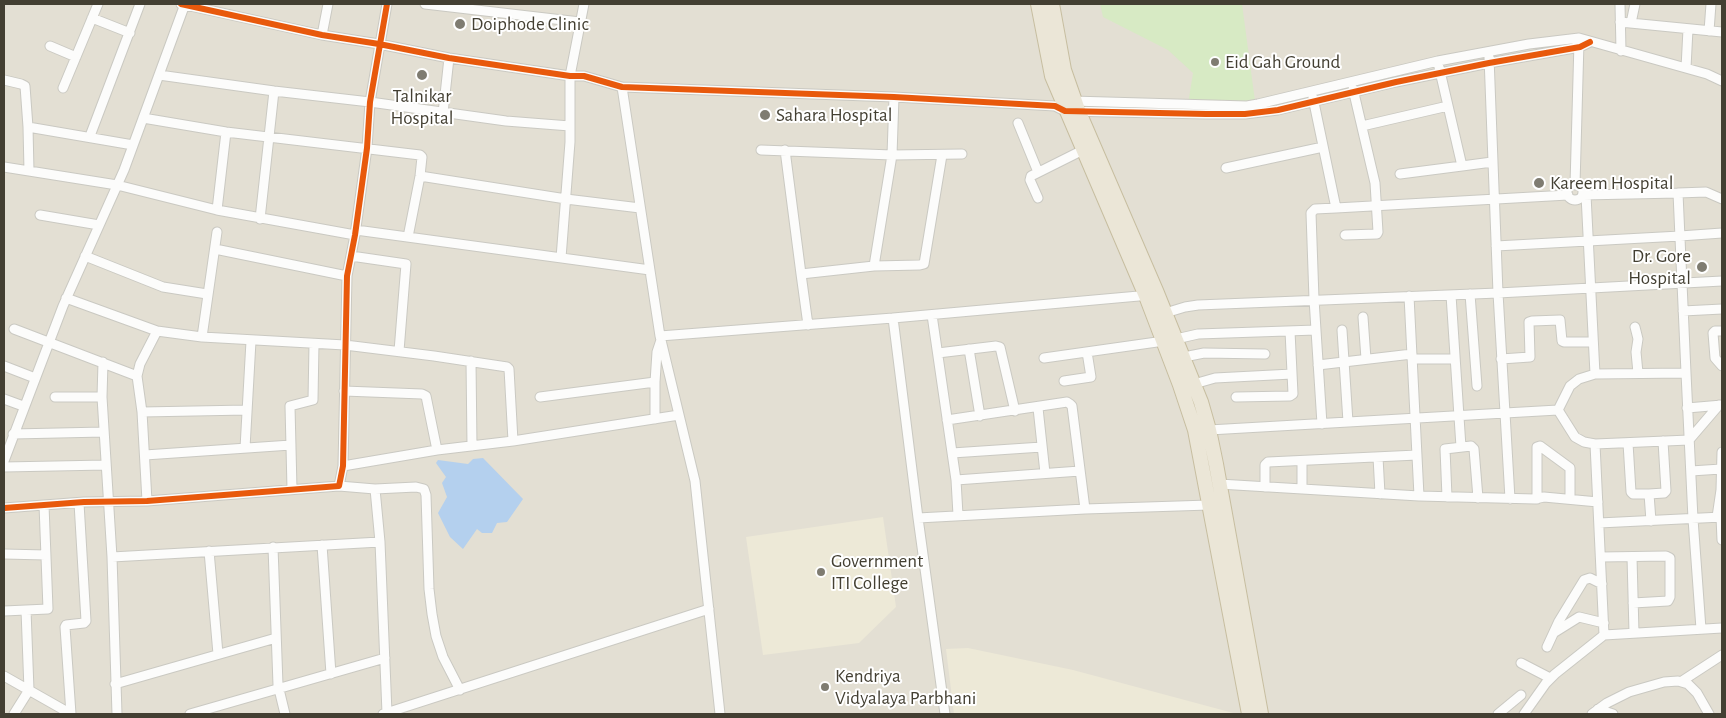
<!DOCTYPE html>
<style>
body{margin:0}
#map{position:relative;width:1726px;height:718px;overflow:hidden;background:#eeede6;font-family:"Alegreya Sans",sans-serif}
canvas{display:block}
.frame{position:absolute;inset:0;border:5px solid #433f32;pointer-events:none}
</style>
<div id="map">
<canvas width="1726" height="718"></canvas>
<div class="frame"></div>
</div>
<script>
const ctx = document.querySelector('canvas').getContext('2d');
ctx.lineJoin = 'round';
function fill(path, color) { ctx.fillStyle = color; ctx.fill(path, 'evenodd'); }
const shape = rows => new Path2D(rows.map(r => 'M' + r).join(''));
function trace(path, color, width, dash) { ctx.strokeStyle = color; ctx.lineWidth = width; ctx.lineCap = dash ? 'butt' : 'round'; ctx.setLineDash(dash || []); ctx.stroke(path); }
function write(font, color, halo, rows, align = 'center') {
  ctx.font = font + ' "Alegreya Sans",sans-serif'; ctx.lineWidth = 4; ctx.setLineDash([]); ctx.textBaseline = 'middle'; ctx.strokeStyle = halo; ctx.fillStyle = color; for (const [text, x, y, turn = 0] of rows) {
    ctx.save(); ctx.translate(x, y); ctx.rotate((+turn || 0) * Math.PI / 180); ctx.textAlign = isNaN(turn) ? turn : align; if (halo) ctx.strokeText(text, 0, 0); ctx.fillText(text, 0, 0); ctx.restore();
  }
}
fill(shape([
 [4,4,1722,4,1722,714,4,714]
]), '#e3dfd3');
fill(shape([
 [883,517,896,607,859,643,763,655,746,537],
 [968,648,1073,670,1237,714,954,714,946,649]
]), '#ede9d7');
fill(shape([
 [1100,4,1242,4,1255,101,1188,104,1193,73,1168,50,1103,17]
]), '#d7eac4');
fill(shape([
 [483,458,523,499,507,522,497,523,492,533,482,533,477,529,463,549,450,537,438,513,447,497,442,483,446,477,436,463,438,460,468,464,473,459]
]), '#b4d0ee');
const minor = shape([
 [181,4,322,35,379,44,449,58,570,76,584,76,622,87,894,97,1055,106,1065,111,1206,114,1245,114,1278,110,1396,82,1489,63,1580,47,1590,42],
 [425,4,580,22],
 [1620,4,1621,51],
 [92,18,130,33],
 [1620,22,1722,32],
 [1631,23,1635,4],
 [1709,31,1711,4],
 [322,35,328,4],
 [50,46,76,57],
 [1439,67,1462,166,1492,162],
 [1686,68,1688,29],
 [159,75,274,91,370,102,506,121,570,126],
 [4,80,21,84,25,86,28,127,29,171],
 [622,87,660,336,893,318,1150,295],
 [63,88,98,4],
 [1313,98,1336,208,1568,195],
 [1072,101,1247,106,1258,104,1438,61,1529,44,1579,38,1707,74,1722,81],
 [443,113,449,58],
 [143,118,226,132,420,155,422,157,420,176,408,237],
 [1018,123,1038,172],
 [1362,126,1448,106],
 [28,127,133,145],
 [90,136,140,4],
 [761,150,892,155,962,154],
 [785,150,801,274],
 [4,167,117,185,217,210,355,235],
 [1226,168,1323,147],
 [1400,174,1462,166],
 [420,176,566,199,640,208],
 '1567 192a8 8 0 1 1 16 0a8 8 0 1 1-16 0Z',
 [1575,185,1579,42],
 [1678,193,1706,192,1722,199],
 [1586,195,1595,374],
 [1038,198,1030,180,1031,176,1083,150],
 [217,210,226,132],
 [40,215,99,225],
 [260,219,274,91],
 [356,230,650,270],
 [1345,235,1377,234,1378,232,1375,183,1353,89],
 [1496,246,1680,236,1722,233],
 [215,249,347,276],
 [85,256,163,287,207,294],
 [351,256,406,264,399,351],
 [561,258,570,142,570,76,584,4],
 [874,266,920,265,924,264,942,155],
 [1470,294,1477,386],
 [1451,295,1461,447],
 [1409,296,1419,496],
 [66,298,157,331,202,337,345,345,434,356,507,367,509,369,513,441],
 [1683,311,1722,309],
 [1162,314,1185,307,1198,305,1498,293,1722,281],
 [932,315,956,480,958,515],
 [1363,317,1366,359],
 [893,318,918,518,945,714],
 [808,325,801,274,874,266,892,155,894,97],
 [1635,327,1638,339,1636,352,1638,373],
 [14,329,137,376],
 [1342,330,1348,422],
 [1722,331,1715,331,1713,333,1715,358,1722,366],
 [660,336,695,481,720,714],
 [202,337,217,232],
 [1176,339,1198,334,1316,330],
 [969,349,980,416],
 [938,353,996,346,1000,347,1015,411],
 [1184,357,1204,353,1265,354],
 [1044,358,1164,341],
 [1412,359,1455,359],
 [1501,359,1530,357,1529,322,1532,321,1560,320,1562,341,1564,342,1593,342],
 [471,361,472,446],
 [103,362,102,397,112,557,117,714],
 [1318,365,1412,354],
 [4,366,35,378],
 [1686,373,1693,519,1701,629],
 [1064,381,1091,377,1087,352],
 [1194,384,1215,378,1292,374],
 [344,391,422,394,426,396,437,450],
 [55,397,102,397],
 [540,397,655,382],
 [1236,397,1290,396,1293,394,1290,331],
 [4,399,23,406],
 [1038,408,1045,473],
 [1687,408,1722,405],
 [1558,410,1575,437,1584,442,1595,444,1689,440,1719,405],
 [142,412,247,410],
 [655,419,655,382,657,352,661,340],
 [947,420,1067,402,1070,404,1072,406,1085,509],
 [1322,424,1314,299,1311,213,1315,209,1336,208],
 [1209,430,1505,413,1498,293,1489,57],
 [13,434,104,432],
 [1628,443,1631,492,1633,494,1649,494],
 [1595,444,1604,635],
 [245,448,251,341],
 [952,453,1042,447],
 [145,455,291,445],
 [1378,457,1380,494],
 [4,461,63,306,124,170,185,4],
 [1302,461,1302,489],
 [343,466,437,450,513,441,679,415],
 [4,467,106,465],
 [1691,471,1721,469],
 [956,480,1080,471],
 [1219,484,1419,496,1535,499,1544,497,1598,502],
 [339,486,375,489,380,542,387,713],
 [1265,487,1265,465,1268,462,1417,455],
 [292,489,290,406,313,400,314,344],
 [375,489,416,487,424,489,426,495,429,589,432,614,436,636,443,657,460,690],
 [1447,497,1445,449,1471,446,1474,449,1478,498],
 [1510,499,1505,413,1558,410,1570,386,1579,379,1595,374,1686,373,1678,193,1583,195],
 [1537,499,1537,447,1540,446,1570,468,1570,499],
 [147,501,142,412,137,376,140,364,157,331],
 [4,508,84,502,147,501,339,486,343,466,347,276,355,235,367,148,370,102,387,4],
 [1717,517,1721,490,1722,452],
 [1721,517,1722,540],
 [918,518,1085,509,1209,505],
 [1651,521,1649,494,1664,493,1666,491,1663,441],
 [1599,523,1722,517],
 [322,545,331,674],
 [273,547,278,685,285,714],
 [209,551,218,654],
 [4,554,46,555],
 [112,557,380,542],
 [1601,557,1666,556,1670,558,1670,597,1668,601,1633,603],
 [1632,557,1634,633],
 [4,611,48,609,44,505],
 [1555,632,1579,617,1604,623],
 [1547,647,1559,621,1584,580,1590,578,1602,584],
 [1521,663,1550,678],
 [4,676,71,714],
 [1682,681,1722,655],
 [115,684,276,638],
 [1598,709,1613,714],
 [14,714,29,690,26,610],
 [71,714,65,627,66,625,84,623,86,621,79,503],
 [190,714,385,658],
 [383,714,709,609],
 [1498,714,1521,695],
 [1524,714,1546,683,1555,674,1604,635,1722,628],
 [1592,714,1607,703,1629,692,1664,682,1678,681,1688,684,1697,693,1709,714]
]);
const highway = shape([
 [1038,4,1052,76,1146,296,1180,385,1195,430,1249,714],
 [1052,4,1064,70,1078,110,1157,293,1201,402,1209,430,1216,464,1261,714]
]);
trace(minor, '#cac9c2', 11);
trace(highway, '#c7bea0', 16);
trace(minor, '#fcfcfb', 9);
trace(highway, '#ebe6d7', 14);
trace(shape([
 [181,4,322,35,379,44,449,58,570,76,584,76,622,87,894,97,1055,106,1065,111,1206,114,1245,114,1278,110,1396,82,1489,63,1580,47,1590,42],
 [4,508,84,502,147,501,339,486,343,466,347,276,355,235,367,148,370,102,387,4]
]), '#e8590c', 6);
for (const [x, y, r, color] of [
 [460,24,6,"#7f7c71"],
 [1215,62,5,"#7f7c71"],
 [422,75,6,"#7f7c71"],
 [765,115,6,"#7f7c71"],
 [1539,183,6,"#7f7c71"],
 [1702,267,6,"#7f7c71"],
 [821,572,5,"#7f7c71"],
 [825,687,5,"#7f7c71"]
]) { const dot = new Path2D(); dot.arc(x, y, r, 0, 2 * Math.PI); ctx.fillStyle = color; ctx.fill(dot); trace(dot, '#fff', 2); }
write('19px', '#433f32', '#fff', [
 ["Doiphode Clinic",471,24],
 ["Eid Gah Ground",1225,62],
 ["Talnikar",422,96,"center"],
 ["Hospital",422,118,"center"],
 ["Sahara Hospital",776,115],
 ["Kareem Hospital",1550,183],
 ["Dr. Gore",1691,256,"right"],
 ["Hospital",1691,278,"right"],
 ["Government",831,561],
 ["ITI College",831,583],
 ["Kendriya",835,676],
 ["Vidyalaya Parbhani",835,698]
], 'left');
</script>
